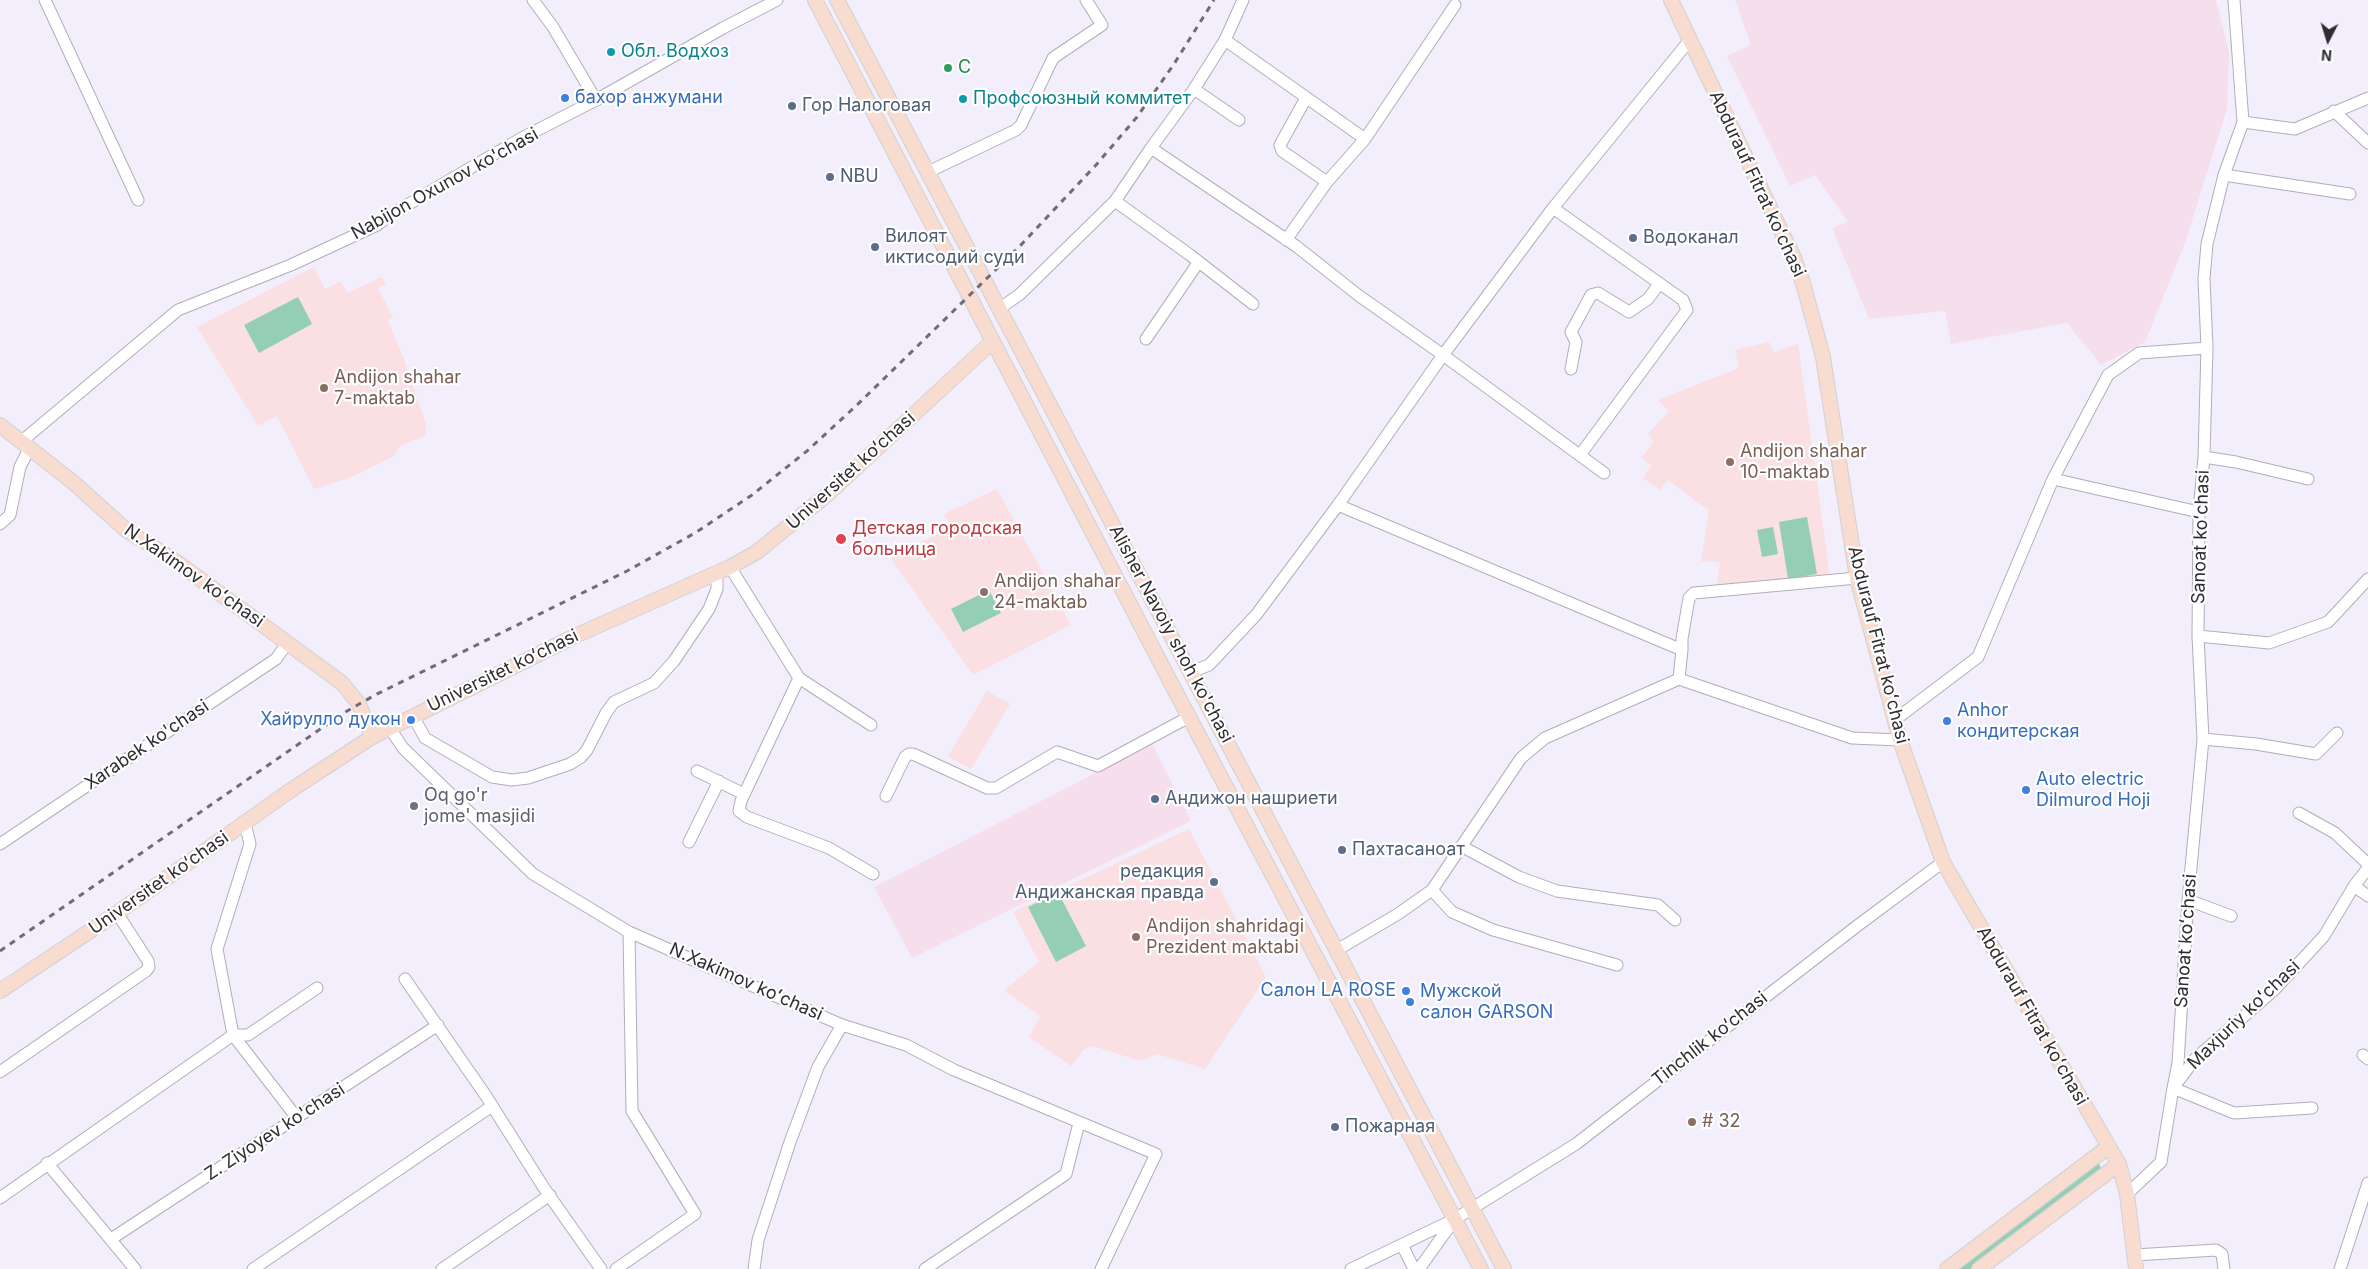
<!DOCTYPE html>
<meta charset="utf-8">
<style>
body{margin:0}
#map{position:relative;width:2368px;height:1269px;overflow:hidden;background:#f3eefb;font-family:Inter,sans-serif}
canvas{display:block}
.north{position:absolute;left:2303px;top:15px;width:50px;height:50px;-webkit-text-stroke:4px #fefefe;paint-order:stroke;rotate:185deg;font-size:14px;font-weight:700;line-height:20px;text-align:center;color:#2f2d32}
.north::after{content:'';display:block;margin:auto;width:18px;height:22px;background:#2f2d32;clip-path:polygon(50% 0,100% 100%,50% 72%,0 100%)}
</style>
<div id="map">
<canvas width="2368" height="1269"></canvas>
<div class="north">N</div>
</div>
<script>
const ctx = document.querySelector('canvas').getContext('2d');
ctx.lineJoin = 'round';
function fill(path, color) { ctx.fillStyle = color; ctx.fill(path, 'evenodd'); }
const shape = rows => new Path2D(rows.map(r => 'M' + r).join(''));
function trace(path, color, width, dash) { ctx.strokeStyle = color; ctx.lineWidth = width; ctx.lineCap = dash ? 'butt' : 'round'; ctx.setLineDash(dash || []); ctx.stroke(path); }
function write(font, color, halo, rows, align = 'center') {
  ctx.font = font + ' Inter,sans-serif'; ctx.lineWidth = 4.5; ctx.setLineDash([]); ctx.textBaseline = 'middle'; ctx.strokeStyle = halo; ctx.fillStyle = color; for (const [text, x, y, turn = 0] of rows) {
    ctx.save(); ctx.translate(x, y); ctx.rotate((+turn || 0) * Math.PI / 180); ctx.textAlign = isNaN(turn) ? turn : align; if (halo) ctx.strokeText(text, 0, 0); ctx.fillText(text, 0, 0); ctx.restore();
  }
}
fill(shape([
 [1735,0,2216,0,2229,52,2227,109,2185,243,2145,342,2101,365,2067,323,1951,344,1945,311,1869,319,1832,228,1848,222,1815,175,1790,186,1727,56,1751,45],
 [1152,744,1191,821,912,958,874,887]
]), '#f6dfec');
fill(shape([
 [314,267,325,289,341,281,347,293,382,277,386,285,378,288,393,317,388,320,404,359,426,424,425,436,400,446,394,456,349,478,314,489,277,416,258,426,197,327],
 [1769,342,1774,352,1798,344,1830,577,1717,587,1720,562,1701,561,1709,511,1668,480,1660,490,1643,478,1651,466,1641,458,1654,441,1648,434,1669,411,1658,400,1739,368,1735,350],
 [997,489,1071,625,973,675,891,559,951,526,944,514],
 [987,691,1010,704,971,769,948,756],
 [1189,829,1266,977,1205,1069,1157,1054,1140,1061,1093,1046,1083,1050,1071,1066,1029,1037,1040,1016,1004,990,1039,962,1013,912]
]), '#fadfe3');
fill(shape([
 [298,297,312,324,259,353,244,325],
 [1807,517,1817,574,1788,579,1779,522],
 [1773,527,1778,554,1762,557,1757,530],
 [989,590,1001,613,963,632,951,609],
 [1058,892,1086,946,1056,962,1028,907],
 [2098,1161,2102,1171,1973,1269,1957,1269]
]), '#94ceb3');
const minor = shape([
 [45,0,138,200],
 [533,0,553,27,596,100],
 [1243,0,1225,40,1194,89,1151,148,1296,246,1358,295,1443,355,1604,473],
 [2234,0,2243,122],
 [1225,40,1365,139],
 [1194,89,1239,120],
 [1306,98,1280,145,1282,151,1327,182],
 [2334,111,2368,143],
 [928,172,1016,130,1021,125,1053,58,1102,25,1086,0],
 [2224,175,2350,194],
 [1115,201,1190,255,1253,304],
 [1553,208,1683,300,1687,310,1580,455],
 [1286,240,1327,182,1365,139,1455,5],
 [1000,308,1019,295,1115,201,1151,148],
 [1146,339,1198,263],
 [1571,369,1576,342,1571,332,1591,295,1598,293,1629,312,1648,299,1659,284],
 [22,441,178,310,291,265,377,225,390,215,520,139,596,100,723,28,777,0],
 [2204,457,2236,462,2308,479],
 [2053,479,2199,512],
 [1338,505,1682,650,1679,679],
 [0,524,10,515,20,467,30,447],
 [730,567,799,678,871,725],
 [2198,636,2269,643,2328,622,2368,579],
 [1682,650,1682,639,1689,598,1694,593,1857,578],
 [1191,672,1209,665,1256,615,1338,505,1443,355,1553,208,1689,41],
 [799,678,741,801,739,811,747,817,829,848,873,874],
 [413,716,425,738,492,777,512,780,528,778,570,764,581,757,587,750,606,713,614,702,654,683,674,661,709,609,717,589,717,573],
 [1896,719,1978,657,2053,479,2108,375,2139,353,2207,348],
 [389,727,403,748,533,874,629,932,842,1025,906,1045,954,1070,1156,1154,1101,1269],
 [2203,739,2256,744,2316,754,2337,733],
 [697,771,744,794],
 [886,796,905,757,909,754,913,754,987,788,996,788,1057,752,1098,766,1189,717],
 [2299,813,2335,833,2368,864],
 [245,823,250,844,217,949,233,1035,297,1118],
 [689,842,719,781],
 [0,844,276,659,288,642],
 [1461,846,1519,877,1557,891,1658,905,1675,920],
 [2354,886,2368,896],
 [1432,890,1452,912,1493,930,1617,965],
 [2188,900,2231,916],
 [1337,950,1398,914,1432,890,1521,758,1545,738,1679,679,1852,738,1900,740],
 [405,979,486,1096,544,1188,601,1269],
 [2363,1055,2368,1059],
 [0,1072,146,971,149,967,148,961,117,913],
 [2312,1108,2234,1113,2173,1088,2178,1063,2188,900,2203,739,2198,636,2199,512,2204,457,2207,348,2204,279,2207,244,2224,175,2243,122,2295,129,2368,98],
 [47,1163,135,1269],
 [2127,1194,2161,1162,2173,1088,2195,1059,2275,989,2324,936,2354,886,2368,868],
 [0,1198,233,1035,248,1035,317,988],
 [111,1239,438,1025],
 [1402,1245,1414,1269],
 [2135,1255,2216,1250,2222,1254,2224,1269],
 [253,1269,492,1106],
 [442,1269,550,1195],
 [616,1269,695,1214,632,1111,629,932],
 [754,1269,758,1240,790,1142,818,1067,842,1025],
 [925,1269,1066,1174,1079,1123],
 [1351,1269,1455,1219,1576,1144,1857,926,1943,862],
 [1419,1269,1454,1220],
 [2340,1269,2368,1183]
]);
const major = shape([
 [815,0,1171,683,1481,1269],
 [837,0,1504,1269],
 [1671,0,1794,258,1803,283,1823,357,1857,578,1900,740,1943,862,2119,1164,2127,1194,2136,1269],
 [0,425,74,483,126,530,174,560,342,683,359,704,372,737],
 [0,991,117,913,291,790,372,737,575,636,730,567,757,552,829,493,993,341],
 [1947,1269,2108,1147],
 [1979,1269,2119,1164]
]);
trace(minor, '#b1adb9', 13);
trace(major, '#d1d1d2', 16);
trace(minor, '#fff', 11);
trace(major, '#f9dcd0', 14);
trace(shape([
 [0,951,342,714,375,695,627,571,695,533,752,495,807,451,857,405,1019,247,1096,165,1137,117,1174,64,1214,0]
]), '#6f6c74', 3, [6, 6]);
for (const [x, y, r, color] of [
 [611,52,5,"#0f9aa8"],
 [948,68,5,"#2e9e5b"],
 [565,98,5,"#3f7fe0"],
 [963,99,5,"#0f9aa8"],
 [792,106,5,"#5c6f8a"],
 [830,177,5,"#5c6f8a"],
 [1633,238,5,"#5c6f8a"],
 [875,247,5,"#5c6f8a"],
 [324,388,5,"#8d6e63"],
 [1730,462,5,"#8d6e63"],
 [841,539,6,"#e0444e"],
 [984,592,5,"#8d6e63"],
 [411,720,5,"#3f7fe0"],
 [1947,721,5,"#3f7fe0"],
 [2026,790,5,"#3f7fe0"],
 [1155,799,5,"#5c6f8a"],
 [414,806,5,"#6b7280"],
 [1342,850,5,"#5c6f8a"],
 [1214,882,5,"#5c6f8a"],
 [1136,937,5,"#8d6e63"],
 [1406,991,5,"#3f7fe0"],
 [1410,1002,5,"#3f7fe0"],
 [1692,1122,5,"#8d6e63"],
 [1335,1127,5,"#5c6f8a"]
]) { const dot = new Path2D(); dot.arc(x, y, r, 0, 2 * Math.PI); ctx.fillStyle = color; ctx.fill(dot); trace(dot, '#fefefe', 2); }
write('18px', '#0d838f', '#fefefe', [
 ["Обл. Водхоз",621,52],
 ["Профсоюзный коммитет",973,99]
], 'left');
write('18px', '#27864d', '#fefefe', [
 ["С",958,68]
], 'left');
write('18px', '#366cbe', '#fefefe', [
 ["бахор анжумани",575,98],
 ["Anhor",1957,711],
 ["кондитерская",1957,732],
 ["Хайрулло дукон",401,720,"right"],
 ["Auto electric",2036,780],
 ["Dilmurod Hoji",2036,801],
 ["Салон LA ROSE",1396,991,"right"],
 ["Мужской",1420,992],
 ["салон GARSON",1420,1013]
], 'left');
write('18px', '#4e5e75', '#fefefe', [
 ["Гор Налоговая",802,106],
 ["NBU",840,177],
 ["Вилоят",885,237],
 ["иктисодий суди",885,258],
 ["Водоканал",1643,238],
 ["Андижон нашриети",1165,799],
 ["Пахтасаноат",1352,850],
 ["редакция",1204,872,"right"],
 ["Андижанская правда",1204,893,"right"],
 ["Пожарная",1345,1127]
], 'left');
write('18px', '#2f2d32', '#fefefe', [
 ["Nabijon Oxunov ko'chasi",445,184,-29],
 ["Abdurauf Fitrat koʻchasi",1757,184,65],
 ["Universitet kо‘chasi",851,471,-42],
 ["Sanoat koʻchasi",2201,537,-88],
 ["N.Xakimov koʻchasi",194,576,35],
 ["Alisher Navoiy shoh ko'chasi",1171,634,62],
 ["Abdurauf Fitrat koʻchasi",1878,645,76],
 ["Universitet kо‘chasi",503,671,-26],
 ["Xarabek ko'chasi",147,745,-34],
 ["Universitet kо‘chasi",159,883,-35],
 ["Sanoat koʻchasi",2186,941,-86],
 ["N.Xakimov koʻchasi",746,982,24],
 ["Maxjuriy koʻchasi",2244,1015,-44],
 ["Abdurauf Fitrat koʻchasi",2032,1016,60],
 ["Tinchlik kо‘chasi",1710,1039,-38],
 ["Z. Ziyoyev ko'chasi",275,1132,-33]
]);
write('18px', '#785e54', '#fefefe', [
 ["Andijon shahar",334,378],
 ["7-maktab",334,399],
 ["Andijon shahar",1740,452],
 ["10-maktab",1740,473],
 ["Andijon shahar",994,582],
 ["24-maktab",994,603],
 ["Andijon shahridagi",1146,927],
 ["Prezident maktabi",1146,948],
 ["# 32",1702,1122]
], 'left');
write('18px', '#be3a42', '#fefefe', [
 ["Детская городская",852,529],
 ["больница",852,550]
], 'left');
write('18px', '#5b616d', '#fefefe', [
 ["Oq go'r",424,796],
 ["jome' masjidi",424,817]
], 'left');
</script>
